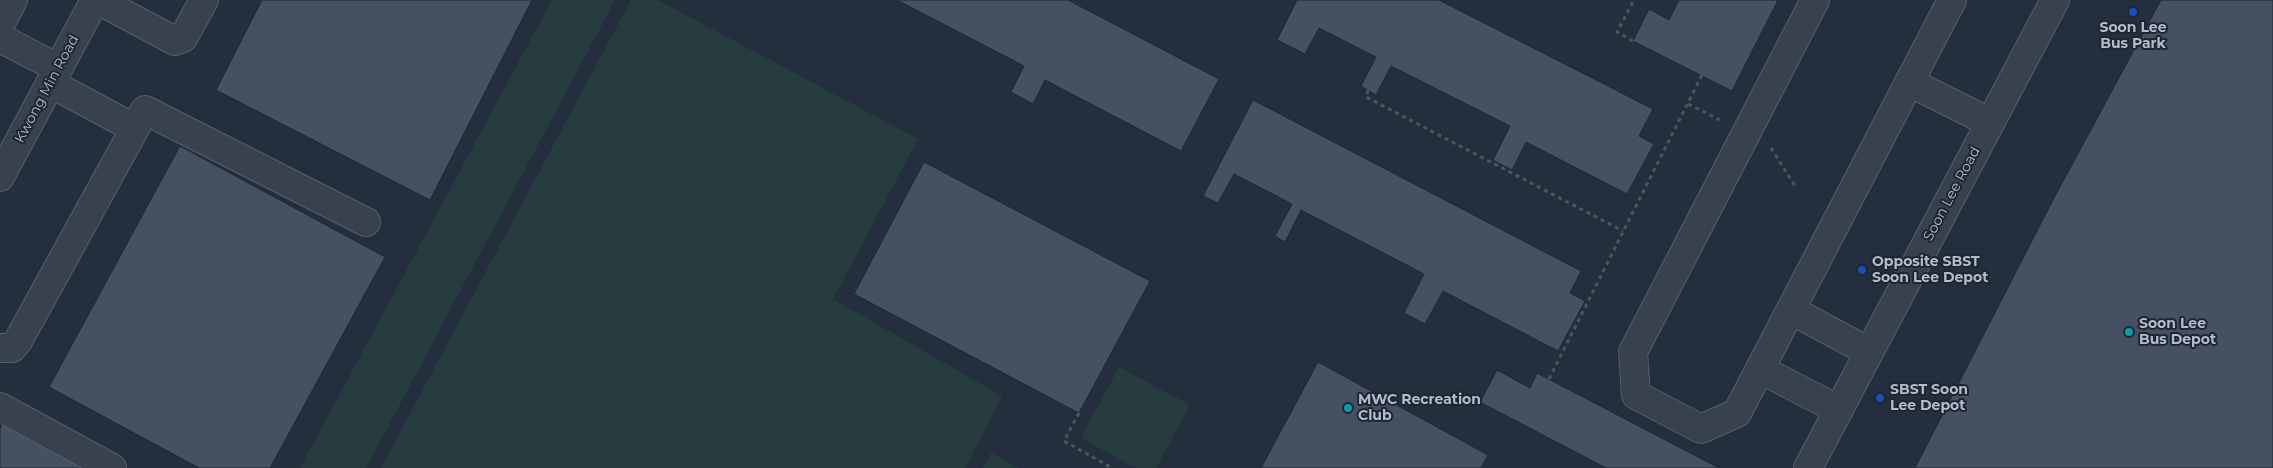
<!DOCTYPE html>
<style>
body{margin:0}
canvas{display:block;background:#242f3e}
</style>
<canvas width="2273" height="468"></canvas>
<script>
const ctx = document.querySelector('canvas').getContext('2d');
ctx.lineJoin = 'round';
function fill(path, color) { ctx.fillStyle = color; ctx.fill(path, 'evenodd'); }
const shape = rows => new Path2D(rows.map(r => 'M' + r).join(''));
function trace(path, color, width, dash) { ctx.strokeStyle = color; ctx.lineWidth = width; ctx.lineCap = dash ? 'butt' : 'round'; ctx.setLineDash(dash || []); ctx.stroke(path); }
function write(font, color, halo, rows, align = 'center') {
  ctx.font = font + ' Montserrat,sans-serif'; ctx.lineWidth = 4; ctx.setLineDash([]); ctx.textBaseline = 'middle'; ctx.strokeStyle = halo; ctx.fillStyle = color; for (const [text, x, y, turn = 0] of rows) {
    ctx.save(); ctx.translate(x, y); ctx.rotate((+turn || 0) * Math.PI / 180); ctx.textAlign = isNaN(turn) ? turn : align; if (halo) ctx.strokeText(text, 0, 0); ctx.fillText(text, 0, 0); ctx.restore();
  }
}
fill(shape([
 [552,0,615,0,366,468,300,468],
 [631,0,658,0,918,139,833,299,1002,396,965,468,381,468],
 [1119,367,1190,405,1156,468,1136,468,1081,438],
 [991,453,1019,468,983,468]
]), '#263c3f');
const building = shape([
 [262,0,532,0,430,200,216,90,262,0],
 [897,0,1068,0,1219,79,1181,151,1045,80,1033,104,1011,92,1024,66,897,0],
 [1297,0,1439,0,1653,109,1639,136,1654,144,1627,194,1526,142,1512,170,1493,160,1510,126,1391,66,1376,95,1361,86,1376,57,1319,28,1305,54,1277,40,1297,0],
 [1679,0,1778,0,1732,91,1633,41,1649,9,1669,20,1679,0],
 [2161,0,2273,0,2273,468,1915,468,2055,196,2161,0],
 [1253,100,1581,271,1570,293,1585,301,1558,351,1443,291,1425,324,1404,313,1424,274,1301,210,1285,242,1275,236,1292,204,1234,174,1218,203,1203,196,1253,100],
 [180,146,385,257,270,468,199,468,49,387,180,146],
 [924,162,1150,281,1079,413,854,294,924,162],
 [1318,362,1488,455,1481,468,1261,468,1318,362],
 [1497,370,1530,388,1537,373,1719,468,1606,468,1480,402,1497,370],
 [5,420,96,468,0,468,0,428,5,420]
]);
fill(building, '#455162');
trace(building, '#1f2835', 1);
const minor = shape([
 [98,0,175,41,183,38,204,0],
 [1815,0,1633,352,1636,395,1701,429,1737,413,1952,0],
 [0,25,13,0],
 [0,38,58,68],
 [1909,82,1989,122],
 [50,83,134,128],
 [0,177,95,0],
 [1791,310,1869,352],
 [0,348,12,348,18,341,145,110,366,222],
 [1760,369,1839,410],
 [0,407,112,468],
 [1808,468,2055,0]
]);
trace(minor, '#565f6c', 30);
trace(shape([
 [1633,41,1617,32,1634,0],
 [1368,90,1366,97,1623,231],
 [1688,104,1720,120],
 [1771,148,1795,186],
 [1549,379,1702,75],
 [1079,413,1064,441,1112,468]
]), '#44595c', 3, [4, 4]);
trace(minor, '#38414e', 28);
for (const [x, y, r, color] of [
 [2133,12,5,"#1a4fb4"],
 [1862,270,5,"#1a4fb4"],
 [2129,332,5,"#0f9aa8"],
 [1880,398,5,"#1a4fb4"],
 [1348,408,5,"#0f9aa8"]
]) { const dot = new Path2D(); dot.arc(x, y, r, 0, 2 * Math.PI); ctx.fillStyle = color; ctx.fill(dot); trace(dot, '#1d2633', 2); }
write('bold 14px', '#b4bcc9', '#1d2633', [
 ["Soon Lee",2133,28,"center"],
 ["Bus Park",2133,44,"center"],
 ["Opposite SBST",1872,262],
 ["Soon Lee Depot",1872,278],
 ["Soon Lee",2139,324],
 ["Bus Depot",2139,340],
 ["SBST Soon",1890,390],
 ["Lee Depot",1890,406],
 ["MWC Recreation",1358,400],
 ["Club",1358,416]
], 'left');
write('14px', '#b4bcc9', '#1d2633', [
 ["Kwong Min Road",47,89,-62],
 ["Soon Lee Road",1952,194,-62]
]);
</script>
